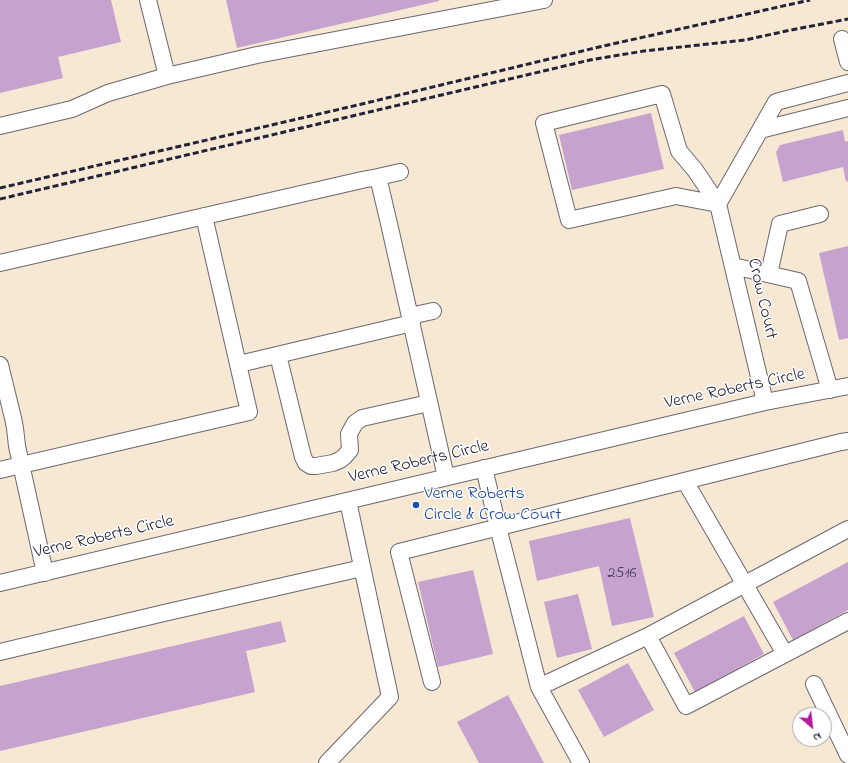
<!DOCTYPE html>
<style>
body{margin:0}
#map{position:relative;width:848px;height:763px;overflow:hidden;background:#f6e8d2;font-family:"Indie Flower",sans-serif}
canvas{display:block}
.north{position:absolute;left:792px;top:707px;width:40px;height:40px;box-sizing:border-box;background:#fff;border:1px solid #a7a7b1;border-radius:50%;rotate:152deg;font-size:11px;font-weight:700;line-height:16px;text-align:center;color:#22223b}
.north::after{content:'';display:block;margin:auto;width:14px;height:18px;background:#b5179e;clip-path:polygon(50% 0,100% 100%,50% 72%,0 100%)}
</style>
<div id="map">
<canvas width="848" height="763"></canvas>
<div class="north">N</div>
</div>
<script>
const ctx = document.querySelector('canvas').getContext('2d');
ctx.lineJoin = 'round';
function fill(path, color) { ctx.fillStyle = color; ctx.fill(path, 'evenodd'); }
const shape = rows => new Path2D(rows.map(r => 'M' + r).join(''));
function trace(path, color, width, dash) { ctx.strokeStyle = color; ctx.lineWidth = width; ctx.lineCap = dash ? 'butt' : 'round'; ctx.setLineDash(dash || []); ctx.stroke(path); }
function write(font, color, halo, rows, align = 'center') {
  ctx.font = font + ' "Indie Flower",sans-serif'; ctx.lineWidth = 3; ctx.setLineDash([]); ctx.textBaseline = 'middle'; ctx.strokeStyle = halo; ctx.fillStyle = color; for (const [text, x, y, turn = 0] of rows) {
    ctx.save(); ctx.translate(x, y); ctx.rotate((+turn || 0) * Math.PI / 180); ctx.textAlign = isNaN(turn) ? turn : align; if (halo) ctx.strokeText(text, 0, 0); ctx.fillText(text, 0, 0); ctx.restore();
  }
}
fill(shape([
 [0,0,111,0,121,42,58,57,63,78,0,93],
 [226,0,439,0,439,1,237,48],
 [651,113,664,169,572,190,559,135],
 [843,130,845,142,848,141,848,181,846,182,843,167,783,182,776,152,780,145],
 [848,246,848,338,839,340,819,253],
 [630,518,654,617,612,626,599,566,537,581,529,541],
 [848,562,848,610,793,640,773,602],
 [473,570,493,654,438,667,418,582],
 [578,594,592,649,557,658,544,602],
 [744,616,764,654,695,692,674,653],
 [281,621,286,642,246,651,255,692,0,751,0,686],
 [628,663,654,710,604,737,578,690],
 [508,695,544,763,479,763,457,722]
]), '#c6a3ce');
const minor = shape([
 [148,0,167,76],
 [842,39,848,62],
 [662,94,679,151,695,170,718,204,676,196,569,220,544,123,662,94],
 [0,126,72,109,108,93,167,76,257,55,544,0],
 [760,130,848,108],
 [378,177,400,172],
 [0,263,362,180,378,177,390,228,446,477],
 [733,266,798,281,830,390],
 [769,274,780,224,820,214],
 [410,316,433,311],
 [278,355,303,457,306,463,311,466,316,466,333,463,340,460,345,456,350,450,349,434,355,423,362,418,429,403],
 [239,364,412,323],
 [0,365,13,418,15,428,17,446,45,573],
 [765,402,718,204,776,102,848,83],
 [484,468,498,527,539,687,581,763],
 [0,470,249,412,204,216],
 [685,481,785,654],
 [0,583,765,402,848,386],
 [648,636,686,706,848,621],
 [0,652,164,613,362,568],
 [432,682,399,552,841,442,848,441],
 [814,684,848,755],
 [539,687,648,636,848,529],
 [327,763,390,697,348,501]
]);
trace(minor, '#6c6770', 18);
trace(minor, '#fff', 16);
trace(shape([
 [0,188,362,104,599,47,810,0],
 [0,199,590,60,644,51,745,40,791,30,848,19]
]), '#22223b', 3, [6, 3]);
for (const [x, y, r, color] of [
 [416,505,4,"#1a4fb4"]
]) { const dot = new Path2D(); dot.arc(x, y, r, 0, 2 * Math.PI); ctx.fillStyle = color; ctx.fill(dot); trace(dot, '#fff', 1.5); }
write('16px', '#4b4260', null, [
 ["2516",622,574]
]);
write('18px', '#22223b', '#fff', [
 ["Crow Court",761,299,77],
 ["Verne Roberts Circle",735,390,-12],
 ["Verne Roberts Circle",419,463,-13],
 ["Verne Roberts Circle",104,538,-13]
]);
write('18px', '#164399', '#fff', [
 ["Verne Roberts",424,495],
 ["Circle & Crow Court",424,516]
], 'left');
</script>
